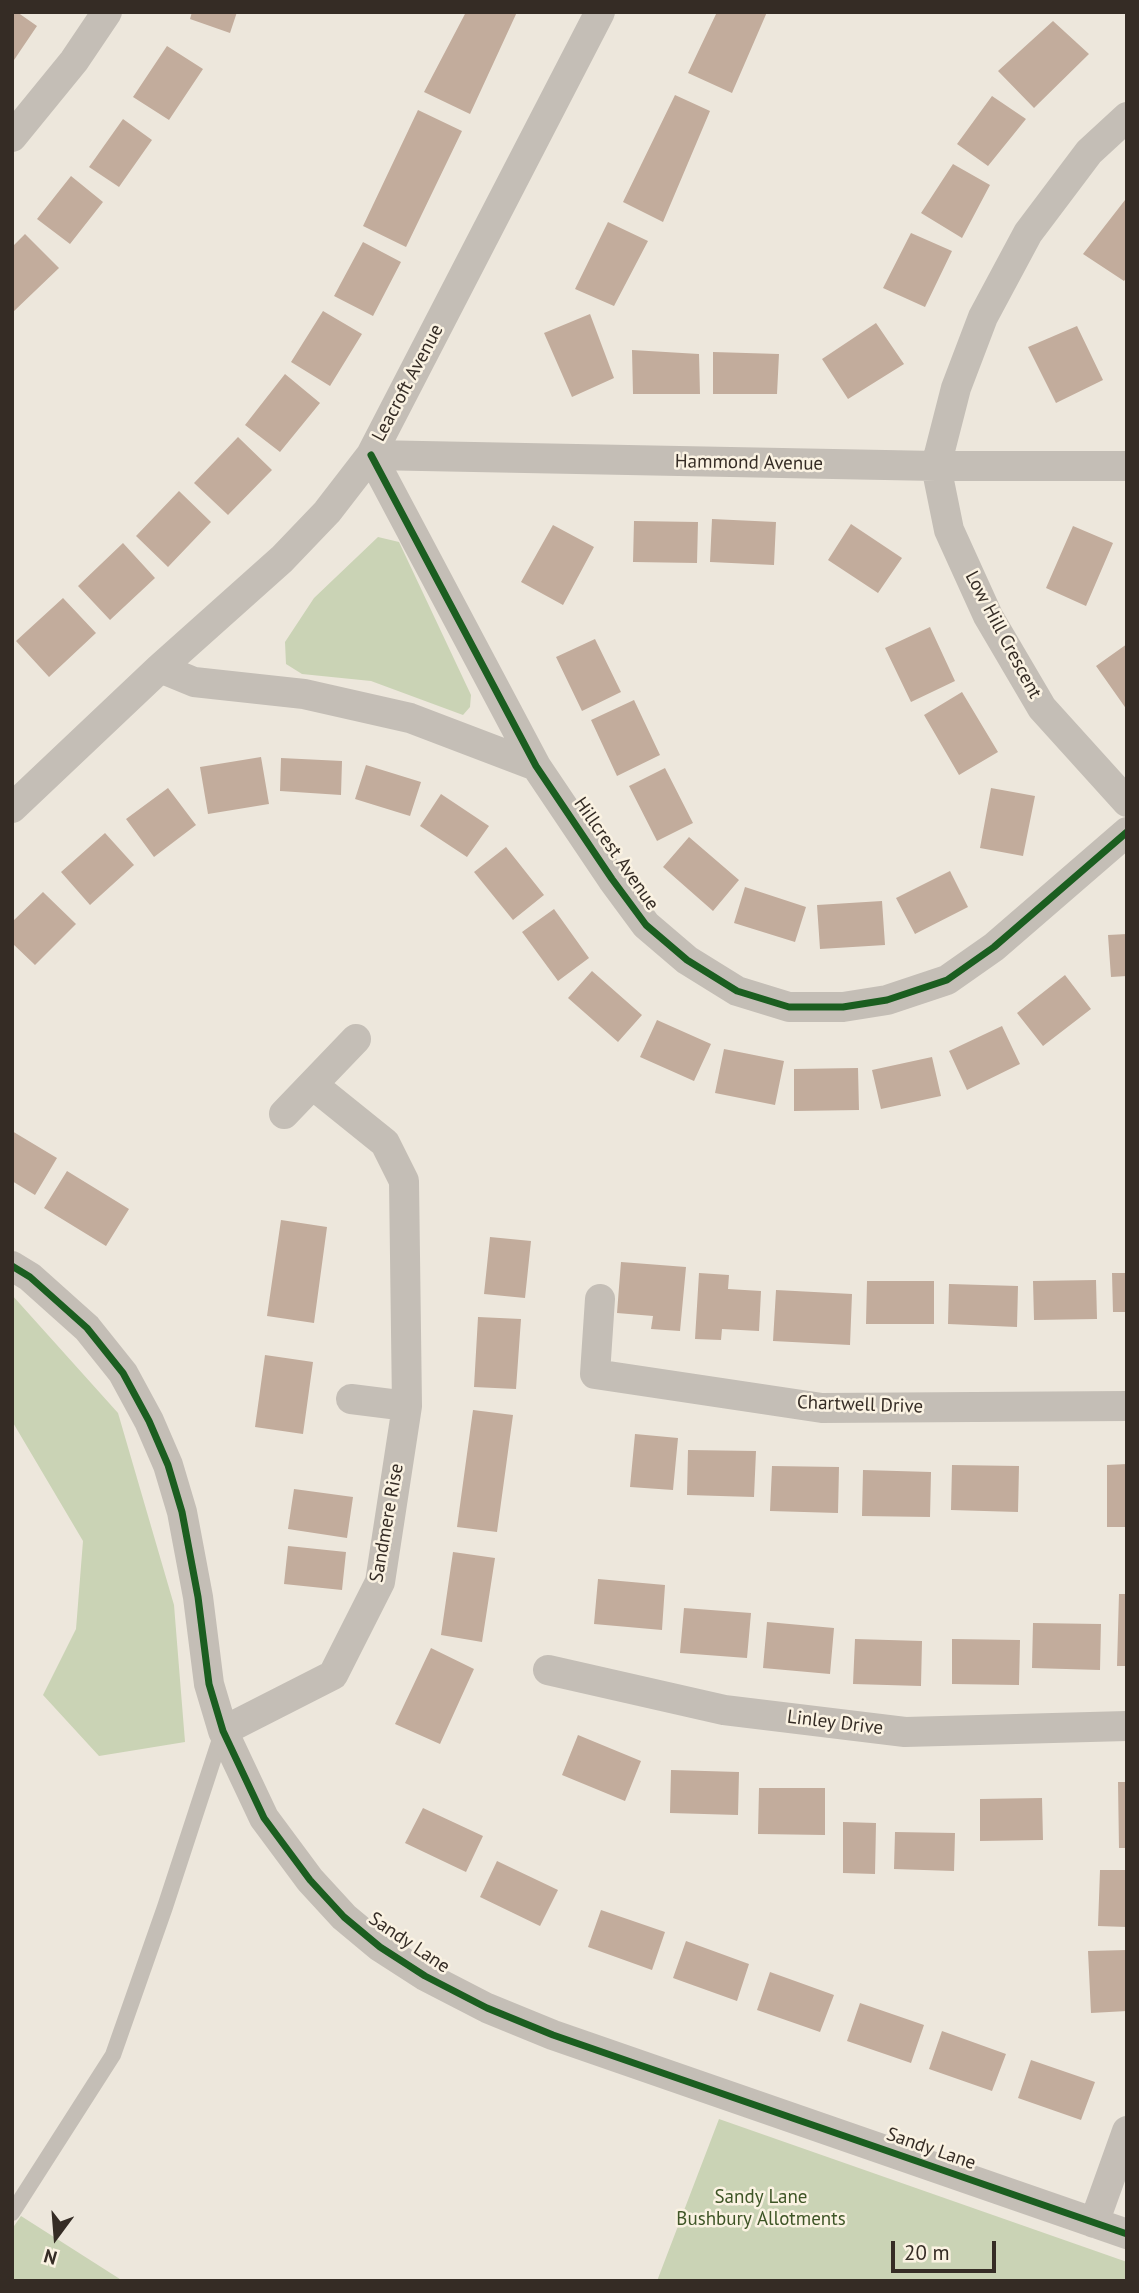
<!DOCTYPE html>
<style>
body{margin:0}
#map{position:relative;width:1139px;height:2293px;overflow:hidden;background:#ede7dc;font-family:"PT Sans",sans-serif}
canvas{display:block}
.frame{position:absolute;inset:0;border:14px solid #352c25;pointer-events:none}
.north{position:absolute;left:21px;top:2202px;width:70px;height:70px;-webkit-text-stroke:5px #faf2e2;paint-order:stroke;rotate:196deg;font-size:19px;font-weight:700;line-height:28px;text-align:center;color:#352c25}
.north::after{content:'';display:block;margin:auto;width:24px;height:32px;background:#352c25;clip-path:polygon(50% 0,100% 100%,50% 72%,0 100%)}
.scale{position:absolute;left:891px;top:2241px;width:105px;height:32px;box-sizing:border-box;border:4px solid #352c25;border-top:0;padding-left:9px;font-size:21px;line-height:24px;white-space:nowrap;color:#352c25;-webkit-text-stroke:5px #faf2e2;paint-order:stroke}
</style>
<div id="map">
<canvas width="1139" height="2293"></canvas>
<div class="frame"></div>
<div class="north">N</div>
<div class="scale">20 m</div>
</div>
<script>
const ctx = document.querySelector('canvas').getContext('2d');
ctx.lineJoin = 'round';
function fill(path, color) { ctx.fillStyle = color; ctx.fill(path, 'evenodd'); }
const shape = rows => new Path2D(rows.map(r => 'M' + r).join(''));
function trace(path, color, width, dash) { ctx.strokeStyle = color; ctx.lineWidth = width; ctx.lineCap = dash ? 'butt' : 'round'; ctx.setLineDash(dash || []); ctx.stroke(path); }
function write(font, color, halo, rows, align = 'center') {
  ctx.font = font + ' "PT Sans",sans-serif'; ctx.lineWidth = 5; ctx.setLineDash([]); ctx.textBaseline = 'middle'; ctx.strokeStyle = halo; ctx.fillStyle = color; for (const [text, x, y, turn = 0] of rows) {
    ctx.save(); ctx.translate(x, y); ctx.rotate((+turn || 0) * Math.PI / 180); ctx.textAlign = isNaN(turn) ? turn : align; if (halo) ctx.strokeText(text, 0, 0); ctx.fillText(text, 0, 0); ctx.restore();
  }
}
fill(shape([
 [378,537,399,542,471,695,470,707,463,715,371,681,302,674,286,664,285,642,314,598],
 [12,1295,118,1413,174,1605,185,1742,99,1756,43,1695,76,1629,83,1541,12,1421],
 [719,2119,1127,2262,1127,2281,657,2281],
 [21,2216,123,2281,12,2281,12,2229]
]), '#cad3b5');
fill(shape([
 [12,12,17,12,37,26,12,63],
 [192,12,237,12,230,33,190,19],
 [466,12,517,12,470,114,424,92],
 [717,12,767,12,732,93,688,73],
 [1053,21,1089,54,1034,108,998,71],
 [167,46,203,69,169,120,133,97],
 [675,95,710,111,663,222,623,202],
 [992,96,1026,119,988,166,957,144],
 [418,110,462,131,406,247,363,226],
 [123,119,152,140,119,187,89,167],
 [953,164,990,185,962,238,921,213],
 [71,176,103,202,70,244,37,219],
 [1125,200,1127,277,1124,281,1083,254],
 [608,222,648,241,614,306,575,289],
 [911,233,952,251,925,307,883,288],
 [25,234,59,268,12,313,12,247],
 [363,242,401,262,373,316,334,296],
 [323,311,362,334,330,386,291,362],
 [590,314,614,378,572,397,544,333],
 [876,323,904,364,848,399,822,359],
 [1077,326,1103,380,1056,403,1028,347],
 [632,350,699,354,700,394,633,394],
 [713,352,779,354,777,394,713,394],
 [285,374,320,403,280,452,245,425],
 [238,437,272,470,228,515,194,483],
 [179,491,211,522,168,567,136,536],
 [712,519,776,522,774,565,710,562],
 [634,521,698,522,697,563,633,562],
 [851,524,902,558,878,593,828,560],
 [553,525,594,547,563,605,521,582],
 [1073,526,1113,543,1086,606,1046,588],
 [123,543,155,578,110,620,78,586],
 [63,598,96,633,49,677,16,641],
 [930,627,955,681,911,702,885,648],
 [595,639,621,692,582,711,556,657],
 [1127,644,1127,710,1096,666],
 [962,692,998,752,959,775,924,715],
 [634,700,660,755,617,776,591,720],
 [261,757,269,804,208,814,200,767],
 [281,758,342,761,341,795,280,791],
 [366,765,421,782,410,816,355,799],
 [665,768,693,823,657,841,629,786],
 [168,788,196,825,154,857,126,819],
 [991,788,1035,796,1023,856,980,848],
 [441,794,489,826,467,857,420,826],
 [105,833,134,865,90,905,61,872],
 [689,837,739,880,713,911,663,867],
 [506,847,544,895,513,920,474,872],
 [950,871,968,907,915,934,896,898],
 [745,887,806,907,795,942,734,923],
 [43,892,76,924,35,965,12,943,12,922],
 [882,901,885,945,820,949,817,905],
 [554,909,589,958,558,981,522,932],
 [1127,934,1127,976,1111,977,1108,935],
 [592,971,642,1015,618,1042,568,998],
 [1065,975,1091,1009,1043,1046,1017,1013],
 [657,1020,711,1044,694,1081,640,1057],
 [1002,1026,1020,1064,967,1090,949,1051],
 [724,1049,784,1061,775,1105,715,1093],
 [932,1057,941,1096,881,1109,872,1070],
 [858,1068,859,1110,794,1111,794,1069],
 [12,1131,57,1158,35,1195,12,1181],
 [67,1171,129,1209,106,1246,44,1208],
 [281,1220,327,1227,314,1323,267,1316],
 [490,1237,531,1241,525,1298,484,1294],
 [621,1262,686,1267,680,1331,651,1329,653,1316,617,1313],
 [699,1273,729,1275,728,1289,761,1291,759,1331,722,1329,721,1340,695,1339],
 [1112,1273,1127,1273,1127,1312,1113,1312],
 [1096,1280,1097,1319,1034,1320,1033,1281],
 [867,1281,934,1281,934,1324,866,1324],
 [949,1284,1018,1286,1017,1327,948,1324],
 [776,1290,852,1294,850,1345,773,1341],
 [478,1317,521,1319,516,1389,474,1387],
 [265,1355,313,1362,303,1434,255,1427],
 [473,1410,513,1415,497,1532,457,1527],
 [635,1434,678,1438,673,1490,630,1487],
 [688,1450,756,1451,754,1497,687,1495],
 [1127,1464,1127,1527,1107,1527,1107,1465],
 [952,1465,1019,1466,1018,1512,951,1510],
 [772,1466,839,1467,838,1513,770,1511],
 [863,1470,931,1472,930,1517,862,1516],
 [294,1489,353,1497,347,1538,288,1529],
 [288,1546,346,1552,342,1590,284,1584],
 [453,1552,495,1558,482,1642,441,1635],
 [598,1579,665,1585,662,1630,594,1624],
 [1119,1594,1127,1594,1127,1666,1117,1666],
 [684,1608,751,1613,747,1658,680,1653],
 [767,1622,834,1628,830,1674,763,1668],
 [1033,1623,1101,1624,1100,1670,1032,1668],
 [855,1639,922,1641,921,1686,853,1684],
 [952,1639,1020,1640,1019,1685,952,1684],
 [431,1648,474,1669,440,1744,395,1724],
 [578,1735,641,1761,625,1801,562,1775],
 [671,1770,739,1772,738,1815,670,1813],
 [1118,1782,1127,1782,1127,1848,1119,1848],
 [759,1788,825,1788,825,1835,758,1834],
 [1042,1798,1043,1840,980,1841,980,1799],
 [423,1808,483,1836,466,1872,405,1843],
 [843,1822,876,1823,875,1874,843,1873],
 [895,1832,955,1833,954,1871,894,1869],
 [497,1861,558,1890,540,1926,480,1897],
 [1100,1870,1127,1870,1127,1927,1098,1926],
 [601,1910,665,1932,652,1970,588,1947],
 [686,1941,749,1964,737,2001,673,1978],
 [1127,1950,1127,2011,1091,2013,1088,1951],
 [770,1972,834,1995,820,2032,757,2010],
 [860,2003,924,2025,911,2063,847,2041],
 [942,2031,1006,2054,992,2091,929,2069],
 [1031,2060,1095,2082,1081,2120,1018,2098]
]), '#c2ac9c');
trace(shape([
 [12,2213,113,2055,165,1907,222,1733]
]), '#c4beb6', 16);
trace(shape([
 [1127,117,1089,152,1028,233,983,317,956,388,936,466,949,530,988,616,1042,708,1127,802],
 [12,137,74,61,107,12],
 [371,455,536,766,612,879,646,925,687,960,737,991,789,1007,843,1007,887,1000,947,980,994,947,1127,832],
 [371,455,936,466,1127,466],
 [160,668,194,682,304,694,410,718,536,766],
 [12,808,160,668,282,559,327,512,371,455,600,12],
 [284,1114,356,1039],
 [12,1266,30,1277,87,1328,123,1373,149,1421,168,1465,182,1512,198,1597,209,1684,223,1731,264,1818,310,1880,344,1917,380,1947,425,1976,487,2008,553,2035,1127,2234],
 [600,1299,595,1374,822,1408,1127,1406],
 [351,1399,407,1406],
 [548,1670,724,1710,905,1732,1127,1726],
 [223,1731,333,1675,380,1582,407,1406,404,1181,385,1143,313,1085],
 [1094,2223,1127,2131]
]), '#c4beb6', 30);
trace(shape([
 [371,455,536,766,612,879,646,925,687,960,737,991,789,1007,843,1007,887,1000,947,980,994,947,1127,832],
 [12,1266,30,1277,87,1328,123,1373,149,1421,168,1465,182,1512,198,1597,209,1684,223,1731,264,1818,310,1880,344,1917,380,1947,425,1976,487,2008,553,2035,1127,2234]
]), '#1b5e20', 7);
write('19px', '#352c25', '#faf2e2', [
 ["Leacroft Avenue",408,383,-62],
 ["Hammond Avenue",749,463,1],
 ["Low Hill Crescent",1003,635,62],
 ["Hillcrest Avenue",616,854,55],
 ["Chartwell Drive",860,1405,2],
 ["Sandmere Rise",387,1523,-80],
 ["Linley Drive",835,1723,7],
 ["Sandy Lane",409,1943,34],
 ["Sandy Lane",931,2149,19]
]);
write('19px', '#3e5526', '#faf2e2', [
 ["Sandy Lane",761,2198],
 ["Bushbury Allotments",761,2220]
]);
</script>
